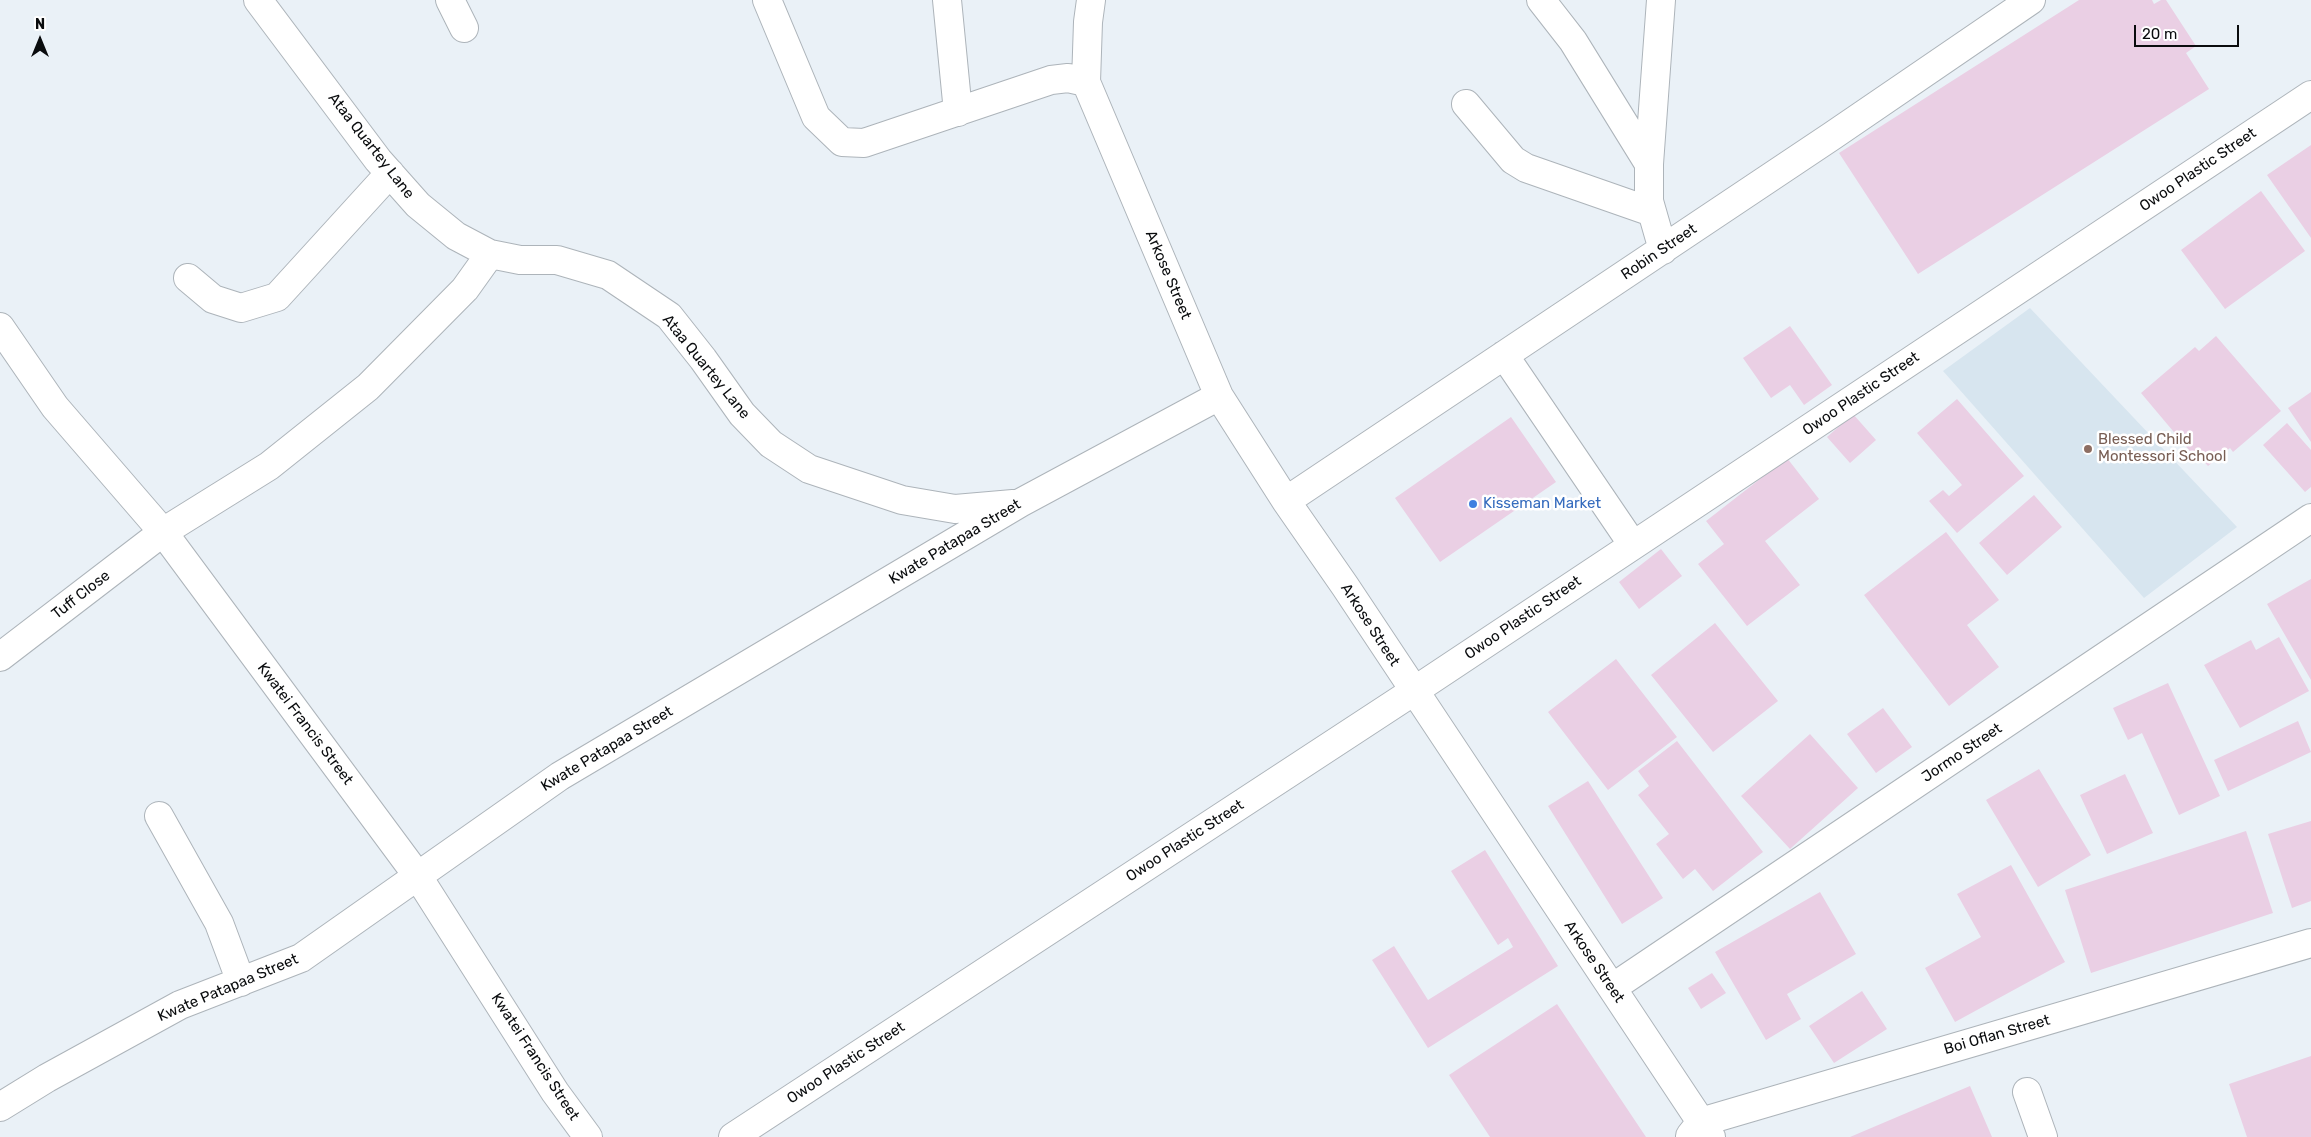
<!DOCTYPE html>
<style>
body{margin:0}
#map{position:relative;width:2311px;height:1137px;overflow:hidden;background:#eaf1f7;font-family:Rubik,sans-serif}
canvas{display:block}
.north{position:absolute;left:15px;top:15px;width:50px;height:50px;-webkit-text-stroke:4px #fff;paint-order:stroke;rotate:0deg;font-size:14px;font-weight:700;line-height:20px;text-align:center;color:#0a0c0e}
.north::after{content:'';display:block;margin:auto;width:18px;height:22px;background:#0a0c0e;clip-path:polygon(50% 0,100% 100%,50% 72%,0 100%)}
.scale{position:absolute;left:2134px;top:25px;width:105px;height:22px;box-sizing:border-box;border:2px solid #0a0c0e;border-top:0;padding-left:6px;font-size:15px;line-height:18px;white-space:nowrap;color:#0a0c0e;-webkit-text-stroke:4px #fff;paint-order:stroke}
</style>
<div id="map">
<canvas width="2311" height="1137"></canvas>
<div class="north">N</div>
<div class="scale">20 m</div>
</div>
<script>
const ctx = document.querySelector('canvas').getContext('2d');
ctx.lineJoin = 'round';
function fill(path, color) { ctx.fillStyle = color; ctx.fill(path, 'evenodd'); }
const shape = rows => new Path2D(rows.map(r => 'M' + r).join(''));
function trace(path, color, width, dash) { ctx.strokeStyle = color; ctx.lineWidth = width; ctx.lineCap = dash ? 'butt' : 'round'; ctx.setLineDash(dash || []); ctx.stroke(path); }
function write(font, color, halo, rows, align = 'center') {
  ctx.font = font + ' Rubik,sans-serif'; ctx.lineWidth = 5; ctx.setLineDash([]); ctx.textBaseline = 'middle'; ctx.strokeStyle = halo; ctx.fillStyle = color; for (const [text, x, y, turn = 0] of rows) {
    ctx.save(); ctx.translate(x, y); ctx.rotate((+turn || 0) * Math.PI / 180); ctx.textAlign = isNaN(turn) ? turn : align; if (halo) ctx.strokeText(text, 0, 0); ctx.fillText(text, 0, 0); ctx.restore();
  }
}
fill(shape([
 [2030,308,2237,527,2144,598,1943,371]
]), '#d7e5ef');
fill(shape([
 [2079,0,2152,0,2154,4,2161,0,2166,0,2196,46,2186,53,2209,89,1918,274,1839,153],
 [2311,145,2311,238,2267,175],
 [2261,191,2305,251,2225,309,2181,250],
 [1790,326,1832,385,1804,405,1790,385,1771,398,1743,358],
 [2216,336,2281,411,2233,452,2230,448,2208,466,2197,454,2194,456,2141,393,2195,347,2199,351],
 [2311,392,2311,442,2288,408],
 [1957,399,2024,476,1957,533,1929,501,1943,490,1949,496,1962,485,1917,433],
 [1853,414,1876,440,1850,463,1827,437],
 [1511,417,1556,482,1440,562,1395,498],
 [2287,423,2311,450,2311,487,2305,492,2263,445],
 [1787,458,1819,499,1765,541,1800,585,1747,626,1698,564,1724,544,1706,521],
 [2034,495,2062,527,2007,575,1979,543],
 [1946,532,1999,600,1967,625,1999,667,1949,706,1864,595],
 [1661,549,1682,576,1639,609,1619,582],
 [2311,579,2311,680,2267,604],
 [1715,623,1778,701,1713,752,1651,675],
 [2279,637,2309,691,2240,728,2204,665,2251,640,2256,650],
 [1616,659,1677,737,1608,790,1548,712],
 [2168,683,2220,796,2179,815,2142,733,2128,740,2113,708],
 [1883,708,1912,747,1876,773,1847,734],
 [2298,721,2311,752,2228,791,2214,760],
 [1810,734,1858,788,1790,849,1741,796],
 [1677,741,1763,852,1713,891,1695,869,1683,879,1656,844,1669,834,1638,795,1649,786,1638,771],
 [2039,769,2091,855,2038,887,1986,800],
 [2125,774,2153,833,2107,854,2080,795],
 [1588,781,1663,898,1622,924,1548,806],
 [2311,821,2311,901,2292,908,2268,834],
 [2246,831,2273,913,2091,973,2065,890],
 [1485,850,1558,966,1428,1048,1372,960,1394,946,1428,1000,1513,947,1508,938,1498,945,1451,871],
 [2011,865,2065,962,1955,1022,1925,968,1981,937,1957,894],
 [1820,892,1856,954,1787,994,1801,1019,1766,1040,1715,952],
 [1712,973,1726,993,1701,1009,1688,988],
 [1862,991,1887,1029,1834,1063,1809,1026],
 [1557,1004,1646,1137,1490,1137,1449,1075],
 [2311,1056,2311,1137,2247,1137,2229,1084],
 [1970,1086,1992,1137,1850,1137]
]), '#eacfe4');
const minor = shape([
 [258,0,378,160,418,205,456,236,490,254,520,260,557,260,608,275,669,316,703,359,742,414,771,444,809,469,902,500,955,509,1013,504],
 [450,0,464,28],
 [767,0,816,117,842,142,864,143,1051,80,1068,78,1086,82],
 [947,0,958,112],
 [1091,0,1088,22,1086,82,1219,396,1286,501,1345,586,1711,1137],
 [1541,0,1573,41,1649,164],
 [1661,0,1649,164,1649,201,1663,250],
 [1466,104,1513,160,1526,168,1652,212],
 [188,278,213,299,241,308,277,297,390,173],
 [0,327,55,407,163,532,417,875,555,1092,588,1137],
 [1504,355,1633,545],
 [1286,501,1832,136,2031,0],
 [0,657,163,532,269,466,368,387,465,289,490,254],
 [159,816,219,923,241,982],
 [1612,988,2311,518],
 [2027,1092,2043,1137],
 [0,1107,47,1078,180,1005,301,958,560,776,1020,503,1219,396],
 [1690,1136,1701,1122,2311,943],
 [733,1137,1414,691,2311,95]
]);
trace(minor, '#adb4ba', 30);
trace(minor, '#fff', 28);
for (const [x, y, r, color] of [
 [2088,449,5,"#8d6e63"],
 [1473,504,5,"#3f7fe0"]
]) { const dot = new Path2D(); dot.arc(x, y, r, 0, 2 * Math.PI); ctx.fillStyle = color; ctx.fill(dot); trace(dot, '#fff', 2); }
write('15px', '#0a0c0e', '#fff', [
 ["Ataa Quartey Lane",371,146,52],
 ["Owoo Plastic Street",2198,170,-34],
 ["Robin Street",1659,252,-34],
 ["Arkose Street",1168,275,67],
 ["Ataa Quartey Lane",706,367,51],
 ["Owoo Plastic Street",1861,394,-34],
 ["Kwate Patapaa Street",955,542,-31],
 ["Tuff Close",81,595,-38],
 ["Owoo Plastic Street",1523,618,-34],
 ["Arkose Street",1370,625,57],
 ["Kwatei Francis Street",305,724,53],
 ["Kwate Patapaa Street",607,749,-31],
 ["Jormo Street",1962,753,-34],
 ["Owoo Plastic Street",1185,841,-33],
 ["Arkose Street",1594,962,56],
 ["Kwate Patapaa Street",228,988,-23],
 ["Boi Oflan Street",1997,1035,-16],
 ["Kwatei Francis Street",535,1057,57],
 ["Owoo Plastic Street",846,1063,-33]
]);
write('15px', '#785e54', '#fff', [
 ["Blessed Child",2098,440],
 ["Montessori School",2098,457]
], 'left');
write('15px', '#366cbe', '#fff', [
 ["Kisseman Market",1483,504]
], 'left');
</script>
